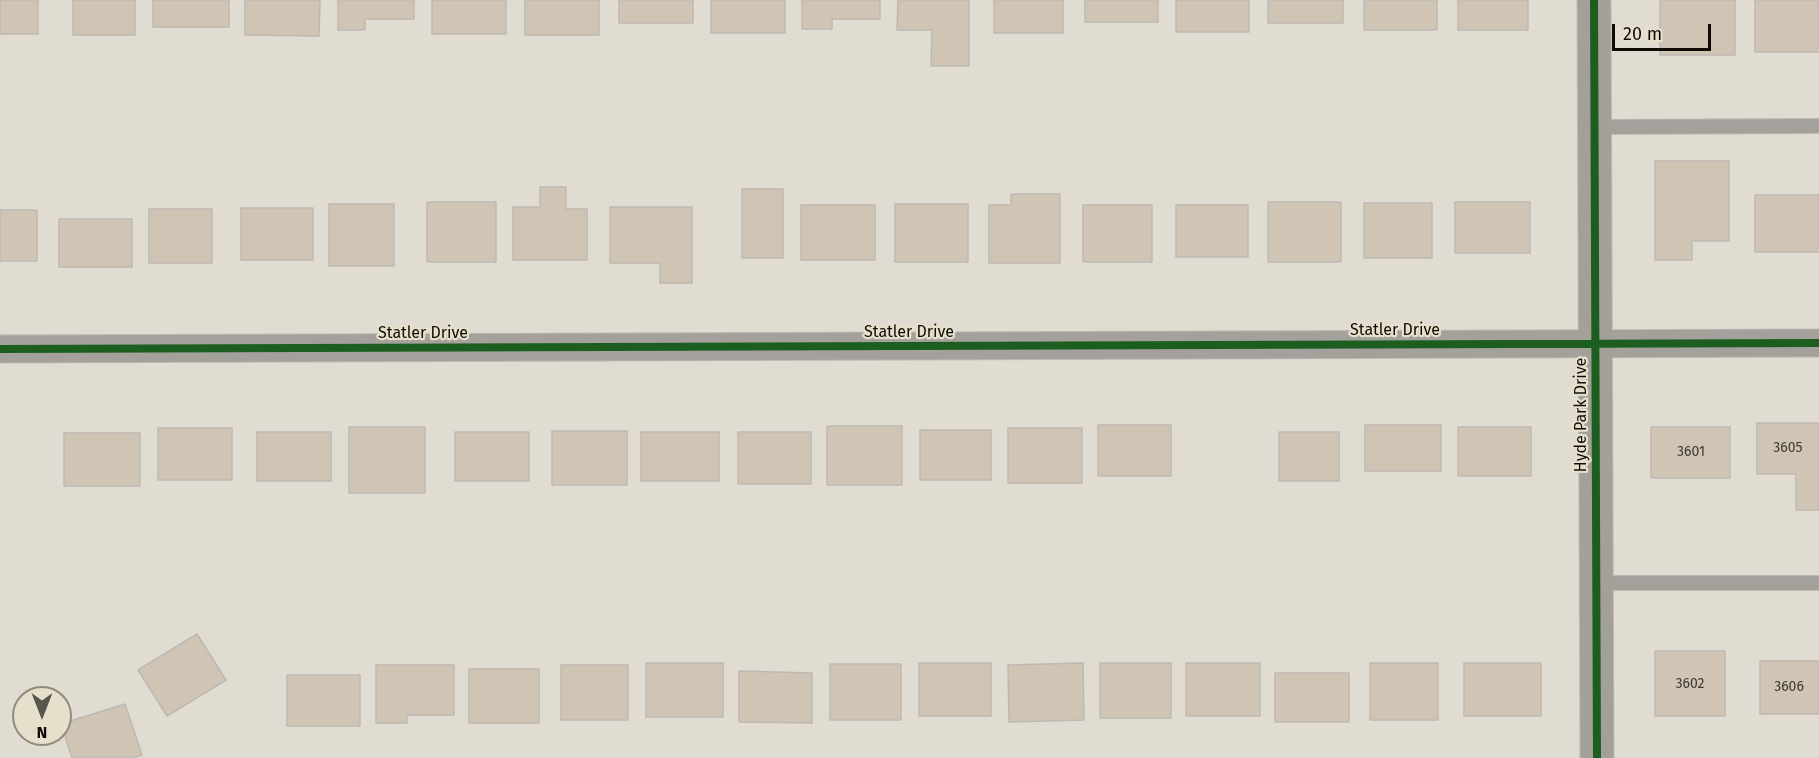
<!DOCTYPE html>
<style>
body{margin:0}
#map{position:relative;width:1819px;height:758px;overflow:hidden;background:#e0dcd1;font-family:"Fira Sans",sans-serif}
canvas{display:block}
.north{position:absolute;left:12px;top:686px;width:60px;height:60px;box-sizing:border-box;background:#e6dfcb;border:2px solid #908b7c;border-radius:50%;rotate:180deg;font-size:16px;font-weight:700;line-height:24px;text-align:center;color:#0f0c06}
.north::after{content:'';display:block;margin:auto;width:21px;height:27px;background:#58554d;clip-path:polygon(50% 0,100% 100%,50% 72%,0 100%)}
.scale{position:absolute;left:1612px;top:24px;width:99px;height:27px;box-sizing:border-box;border:3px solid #0f0c06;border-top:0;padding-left:8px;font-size:18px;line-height:21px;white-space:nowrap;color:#0f0c06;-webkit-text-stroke:4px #e6dfcb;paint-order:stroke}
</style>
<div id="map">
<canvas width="1819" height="758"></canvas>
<div class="north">N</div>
<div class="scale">20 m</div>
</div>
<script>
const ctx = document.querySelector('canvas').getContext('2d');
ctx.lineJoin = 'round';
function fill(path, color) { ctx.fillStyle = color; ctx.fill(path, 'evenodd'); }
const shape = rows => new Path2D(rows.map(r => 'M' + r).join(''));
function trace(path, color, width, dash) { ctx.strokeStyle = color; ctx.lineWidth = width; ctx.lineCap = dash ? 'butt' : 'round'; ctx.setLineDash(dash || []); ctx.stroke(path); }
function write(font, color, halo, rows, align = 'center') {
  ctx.font = font + ' "Fira Sans",sans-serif'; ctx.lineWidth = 4.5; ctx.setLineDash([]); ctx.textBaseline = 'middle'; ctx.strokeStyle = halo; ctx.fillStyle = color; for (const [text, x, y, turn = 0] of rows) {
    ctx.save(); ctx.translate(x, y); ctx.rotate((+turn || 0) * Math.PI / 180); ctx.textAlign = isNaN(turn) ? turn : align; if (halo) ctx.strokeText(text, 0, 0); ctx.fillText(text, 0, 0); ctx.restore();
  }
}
const building = shape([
 [0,0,38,0,38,34,0,34,0,0],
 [73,0,135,0,135,35,73,35,73,0],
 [153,0,229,0,229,27,153,27,153,0],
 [245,0,320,0,319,36,245,35,245,0],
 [338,0,414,0,414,19,365,19,365,30,338,30,338,0],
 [432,0,506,0,506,34,432,34,432,0],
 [525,0,599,0,599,35,525,35,525,0],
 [619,0,693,0,693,23,619,23,619,0],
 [711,0,785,0,785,33,711,33,711,0],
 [802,0,880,0,880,19,832,19,832,29,802,29,802,0],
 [898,0,969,0,969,66,931,66,932,30,897,30,898,0],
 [994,0,1063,0,1063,33,994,33,994,0],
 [1085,0,1158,0,1158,22,1085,22,1085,0],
 [1176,0,1249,0,1249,32,1176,32,1176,0],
 [1268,0,1343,0,1343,23,1268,23,1268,0],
 [1364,0,1437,0,1437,30,1364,30,1364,0],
 [1458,0,1528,0,1528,30,1458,30,1458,0],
 [1660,0,1735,0,1735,55,1660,55,1660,0],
 [1755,0,1819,0,1819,52,1755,52,1755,0],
 [1655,161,1729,161,1729,241,1692,241,1692,260,1655,260,1655,161],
 [540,187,566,187,566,209,587,209,587,260,513,260,513,207,540,207,540,187],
 [742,189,783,189,783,258,742,258,742,189],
 [1011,194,1060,194,1060,263,989,263,989,205,1011,205,1011,194],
 [1755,195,1819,195,1819,252,1755,252,1755,195],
 [427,202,496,202,496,262,427,262,427,202],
 [1268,202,1341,202,1341,262,1268,262,1268,202],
 [1455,202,1530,202,1530,253,1455,253,1455,202],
 [1364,203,1432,203,1432,258,1364,258,1364,203],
 [329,204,394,204,394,266,329,266,329,204],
 [895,204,968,204,968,262,895,262,895,204],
 [801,205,875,205,875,260,801,260,801,205],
 [1083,205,1152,205,1152,262,1083,262,1083,205],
 [1176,205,1248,205,1248,257,1176,257,1176,205],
 [610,207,692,207,692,283,660,283,660,263,610,263,610,207],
 [241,208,313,208,313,260,241,260,241,208],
 [149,209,212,209,212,263,149,263,149,209],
 [0,210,37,210,37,261,0,261,0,210],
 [59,219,132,219,132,267,59,267,59,219],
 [1757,423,1819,423,1819,510,1796,510,1796,474,1757,474,1757,423],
 [1098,425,1171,425,1171,476,1098,476,1098,425],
 [1365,425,1441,425,1441,471,1365,471,1365,425],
 [827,426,902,426,902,485,827,485,827,426],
 [349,427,425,427,425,493,349,493,349,427],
 [1458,427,1531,427,1531,476,1458,476,1458,427],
 [1651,427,1730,427,1730,478,1651,478,1651,427],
 [158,428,232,428,232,480,158,480,158,428],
 [1008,428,1082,428,1082,483,1008,483,1008,428],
 [920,430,991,430,991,480,920,480,920,430],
 [552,431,627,431,627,485,552,485,552,431],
 [257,432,331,432,331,481,257,481,257,432],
 [455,432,529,432,529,481,455,481,455,432],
 [641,432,719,432,719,481,641,481,641,432],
 [738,432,811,432,811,484,738,484,738,432],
 [1279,432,1339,432,1339,481,1279,481,1279,432],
 [64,433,140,433,140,486,64,486,64,433],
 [197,634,226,680,167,716,138,670,197,634],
 [1655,651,1725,651,1725,716,1655,716,1655,651],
 [1760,661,1819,661,1819,714,1760,714,1760,661],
 [646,663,723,663,723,717,646,717,646,663],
 [919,663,991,663,991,716,919,716,919,663],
 [1083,663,1084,720,1009,722,1008,665,1083,663],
 [1100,663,1171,663,1171,718,1100,718,1100,663],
 [1186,663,1260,663,1260,716,1186,716,1186,663],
 [1370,663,1438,663,1438,720,1370,720,1370,663],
 [1464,663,1541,663,1541,716,1464,716,1464,663],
 [830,664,901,664,901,720,830,720,830,664],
 [376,665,454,665,454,715,407,715,407,723,376,723,376,665],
 [561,665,628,665,628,720,561,720,561,665],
 [469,669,539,669,539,723,469,723,469,669],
 [739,671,812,673,812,723,739,722,739,671],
 [1275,673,1349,673,1349,722,1275,722,1275,673],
 [287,675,360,675,360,726,287,726,287,675],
 [125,704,142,755,133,758,72,758,61,724,125,704]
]);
fill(building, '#d0c5b5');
trace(building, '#bdb9b1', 1.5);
const lane = shape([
 [1595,127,1819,126],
 [1596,583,1819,583]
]);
const street = shape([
 [0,349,1819,343]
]);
const secondary = shape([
 [1594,0,1597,758]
]);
trace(lane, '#bdbab2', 16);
trace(street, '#bdbab2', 29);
trace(secondary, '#bdbab2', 35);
trace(lane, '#a4a09b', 14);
trace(street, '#a4a09b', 27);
trace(secondary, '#a3a09a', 33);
trace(shape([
 [1594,0,1597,758],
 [0,349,1819,343]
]), '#1b5e20', 8);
write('14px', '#3f3a32', null, [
 ["3605",1788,448],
 ["3601",1691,452],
 ["3602",1690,684],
 ["3606",1789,687]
]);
write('16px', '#0f0c06', '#e6dfcb', [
 ["Statler Drive",1395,331],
 ["Statler Drive",909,333],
 ["Statler Drive",423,334],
 ["Hyde Park Drive",1582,415,-90]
]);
</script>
